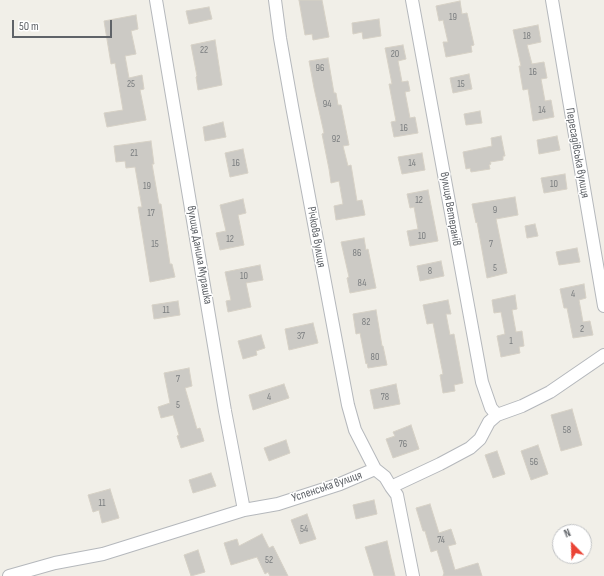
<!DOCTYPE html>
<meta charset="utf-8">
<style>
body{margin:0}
#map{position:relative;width:604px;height:576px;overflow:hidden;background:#f1efe8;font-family:"Sofia Sans Condensed",sans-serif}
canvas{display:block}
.north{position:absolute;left:552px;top:524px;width:40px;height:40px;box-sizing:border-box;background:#fff;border:1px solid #bfc1c3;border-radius:50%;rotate:337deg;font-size:11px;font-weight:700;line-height:16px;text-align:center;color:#5f6368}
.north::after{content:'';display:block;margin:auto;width:14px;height:18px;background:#ea4335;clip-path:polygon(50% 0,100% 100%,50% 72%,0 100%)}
.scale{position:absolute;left:12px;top:20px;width:100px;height:18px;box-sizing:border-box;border:2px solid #5f6368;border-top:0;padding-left:5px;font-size:12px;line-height:14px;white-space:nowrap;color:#5f6368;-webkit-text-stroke:3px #fff;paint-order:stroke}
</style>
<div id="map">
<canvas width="604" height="576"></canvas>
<div class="north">N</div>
<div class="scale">50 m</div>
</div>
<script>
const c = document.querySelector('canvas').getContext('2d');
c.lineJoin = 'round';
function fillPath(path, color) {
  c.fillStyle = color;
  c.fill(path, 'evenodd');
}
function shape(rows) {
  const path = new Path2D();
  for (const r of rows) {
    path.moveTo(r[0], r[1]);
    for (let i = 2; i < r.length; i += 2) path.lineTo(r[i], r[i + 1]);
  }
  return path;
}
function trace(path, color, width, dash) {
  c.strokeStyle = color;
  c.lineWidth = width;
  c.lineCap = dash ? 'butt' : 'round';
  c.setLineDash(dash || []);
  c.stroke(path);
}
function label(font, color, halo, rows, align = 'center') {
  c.font = font + ' "Sofia Sans Condensed",sans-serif';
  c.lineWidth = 3;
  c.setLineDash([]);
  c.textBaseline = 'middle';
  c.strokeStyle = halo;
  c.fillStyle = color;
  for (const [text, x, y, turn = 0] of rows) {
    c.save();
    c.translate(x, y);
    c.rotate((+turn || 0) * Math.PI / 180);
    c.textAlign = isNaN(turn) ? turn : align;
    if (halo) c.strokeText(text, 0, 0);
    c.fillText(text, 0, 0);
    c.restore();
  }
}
const building = shape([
 [299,0,322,0,329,37,313,40,312,34,305,35,299,0],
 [460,1,462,14,467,13,474,45,471,46,472,52,446,57,443,42,448,42,443,20,439,21,436,6,460,1],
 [209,7,212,19,189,24,186,11,209,7],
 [136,15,138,29,131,31,136,54,125,56,129,78,142,75,144,89,140,90,146,120,107,127,104,113,123,110,115,63,111,64,104,21,136,15],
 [379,19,381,36,363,39,362,32,353,34,352,23,379,19],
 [538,25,541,42,527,45,532,64,544,62,547,78,541,79,545,101,551,100,554,117,533,121,528,89,523,90,519,66,521,66,513,30,538,25],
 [215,40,222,85,198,90,196,77,197,76,191,45,215,40],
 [403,45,406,59,398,61,402,82,408,81,410,91,405,92,410,118,415,117,418,133,394,137,391,122,396,121,389,84,392,84,385,48,403,45],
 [328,58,334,93,336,93,338,105,341,105,349,145,343,146,348,166,351,165,357,201,362,200,365,215,336,220,334,206,343,204,339,181,331,183,329,169,322,134,324,133,314,88,309,61,328,58],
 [469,74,472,89,453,93,450,78,469,74],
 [480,111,482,123,466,125,464,114,480,111],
 [223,122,226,137,205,141,203,127,223,122],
 [501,136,505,156,503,156,503,160,490,162,491,164,489,165,490,169,471,172,470,168,466,169,463,152,492,146,491,138,501,136],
 [557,136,560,150,539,154,537,140,557,136],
 [151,141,154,164,152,164,159,204,161,204,170,264,172,264,175,277,150,282,138,207,142,207,135,167,126,168,125,161,116,162,114,146,151,141],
 [243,149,248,173,230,177,225,153,243,149],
 [422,153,425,170,402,174,398,157,422,153],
 [565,174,567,189,544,193,541,178,565,174],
 [428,190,438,241,410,246,407,231,418,229,414,207,410,208,407,194,428,190],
 [515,197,518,215,496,219,507,273,487,278,477,222,476,223,472,204,515,197],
 [243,199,246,213,238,215,244,245,220,250,216,233,226,231,220,205,243,199],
 [535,224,538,236,527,238,525,226,535,224],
 [364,238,366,250,368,249,376,288,350,293,347,278,349,277,341,242,364,238],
 [577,248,580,262,559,265,556,252,577,248],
 [441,261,444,276,420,281,417,266,441,261],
 [260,265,263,280,246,283,251,307,228,312,226,301,231,300,225,272,260,265],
 [584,284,586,298,579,300,583,322,590,321,593,335,573,338,567,308,564,308,560,289,584,284],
 [515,295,517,309,512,310,516,332,522,331,524,346,519,347,520,353,501,357,497,336,505,334,501,312,494,313,492,300,515,295],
 [448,300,451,314,446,314,450,335,454,334,463,383,454,385,455,391,443,393,440,375,443,374,433,323,427,324,423,305,448,300],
 [178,301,180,315,154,319,152,305,178,301],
 [376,310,382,346,383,346,387,365,368,368,367,363,366,364,360,333,356,334,353,314,376,310],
 [313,323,318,343,289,350,285,329,313,323],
 [261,335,265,348,256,351,257,355,243,359,238,341,261,335],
 [189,368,192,386,185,388,197,429,200,428,204,441,181,448,177,436,179,435,173,415,161,418,158,407,170,403,164,373,189,368],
 [284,384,289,398,253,410,249,395,284,384],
 [396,384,400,404,374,409,370,390,396,384],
 [572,409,582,445,561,451,551,415,572,409],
 [411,425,419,449,393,458,386,439,395,436,393,432,411,425],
 [286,440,290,453,269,461,264,448,286,440],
 [538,445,548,474,531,480,521,451,538,445],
 [497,451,505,474,493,478,485,455,497,451],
 [211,473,216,486,193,493,189,480,211,473],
 [110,489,119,518,102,523,99,510,93,512,88,495,110,489],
 [374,500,377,514,356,519,353,505,374,500],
 [430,504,439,533,451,529,456,544,448,546,455,570,478,563,482,576,443,576,444,573,437,550,431,552,425,531,423,531,416,508,430,504],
 [307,514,316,539,300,544,291,520,307,514],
 [262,534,269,548,273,546,288,576,270,576,268,572,265,574,257,557,231,565,224,543,237,539,239,546,262,534],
 [387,541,395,576,374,576,365,547,387,541],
 [198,550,205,572,191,576,184,555,198,550]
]);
fillPath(building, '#cccac5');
trace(building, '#d6d1c6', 1);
const minor = shape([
 [156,0,225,411,244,510],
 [275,0,280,38,292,106,348,405,355,430,375,469],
 [412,0,482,382,491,408,497,415],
 [552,0,604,306],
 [391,487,397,495,413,576],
 [9,576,55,563,103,554,244,510,278,504,340,484,375,469,385,477,391,487,440,464,470,448,480,439,489,422,497,415,522,406,550,392,604,355]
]);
trace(minor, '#b5b8bc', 14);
trace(minor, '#fff', 12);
label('10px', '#7a7d7f', null, [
 ["19",453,17],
 ["18",527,36],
 ["22",204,50],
 ["20",395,54],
 ["96",320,68],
 ["16",533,72],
 ["25",131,84],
 ["15",461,84],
 ["94",327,104],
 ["14",542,110],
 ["16",404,128],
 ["92",336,139],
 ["21",134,153],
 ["16",236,163],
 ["14",412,163],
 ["10",554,184],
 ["19",147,186],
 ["12",419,200],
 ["9",495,210],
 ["17",151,213],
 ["10",422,236],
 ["12",230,239],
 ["15",155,244],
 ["7",491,244],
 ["86",357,253],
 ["5",495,268],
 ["8",430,271],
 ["10",244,276],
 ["84",362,283],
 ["4",573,294],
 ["11",166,310],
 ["82",366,322],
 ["2",582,329],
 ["37",301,336],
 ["1",511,341],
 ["80",375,357],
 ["7",178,379],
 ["4",269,397],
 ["78",385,397],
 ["5",178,405],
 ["58",567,430],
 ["76",403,444],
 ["56",534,462],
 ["11",102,503],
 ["54",304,529],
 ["74",441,540],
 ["52",269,560]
]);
label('12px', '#5f6368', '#fff', [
 ["Пересадівська вулиця",577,153,80],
 ["вулиця Ветеранів",450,209,80],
 ["Річкова вулиця",316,237,80],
 ["вулиця Данила Мурашка",199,255,80],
 ["Успенська вулиця",327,487,-19]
]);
</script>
